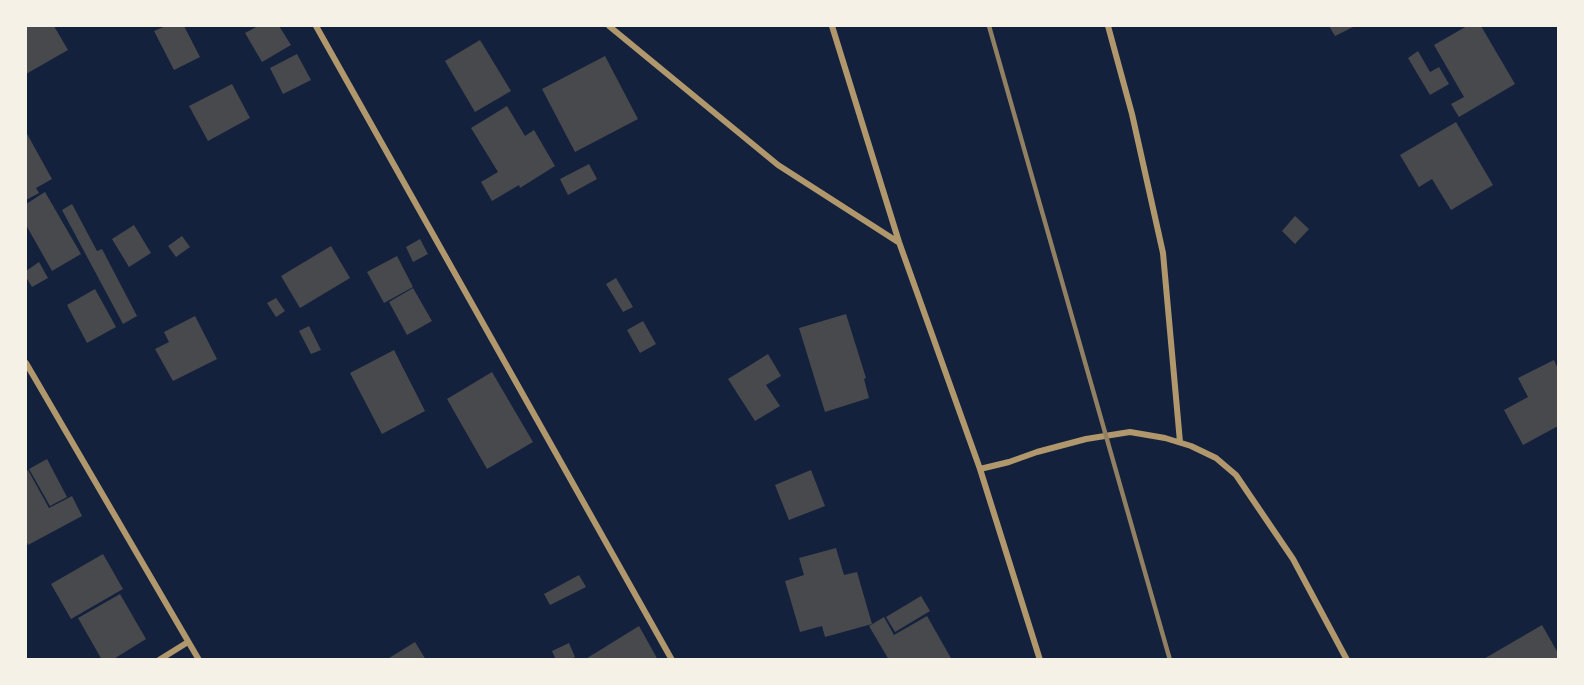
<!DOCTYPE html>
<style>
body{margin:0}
#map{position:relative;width:1584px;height:685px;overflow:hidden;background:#14213d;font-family:"Sofia Sans Condensed",sans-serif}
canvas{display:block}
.frame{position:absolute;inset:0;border:27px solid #f6f1e7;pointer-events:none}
</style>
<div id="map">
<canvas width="1584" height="685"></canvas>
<div class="frame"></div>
</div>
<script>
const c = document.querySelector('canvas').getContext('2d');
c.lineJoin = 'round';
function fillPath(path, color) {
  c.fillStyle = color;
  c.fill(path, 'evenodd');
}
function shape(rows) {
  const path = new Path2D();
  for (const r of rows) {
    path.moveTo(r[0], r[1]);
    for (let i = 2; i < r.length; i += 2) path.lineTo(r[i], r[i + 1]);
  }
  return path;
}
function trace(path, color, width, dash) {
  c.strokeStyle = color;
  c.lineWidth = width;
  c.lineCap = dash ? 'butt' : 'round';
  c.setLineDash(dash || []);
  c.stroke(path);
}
fillPath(shape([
 [26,26,54,26,68,50,26,74],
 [166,26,184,26,200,57,174,70,154,31],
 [258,26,279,26,291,45,262,62,245,33],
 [1329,26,1355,26,1335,36],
 [1467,26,1481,26,1515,84,1459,117,1451,104,1464,97,1434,45],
 [480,40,511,91,475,112,445,61],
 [1418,51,1430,72,1439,67,1449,84,1430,95,1408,58],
 [297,54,311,80,283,94,270,68],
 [605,56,638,119,575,152,542,89],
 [232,84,250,118,208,141,189,106],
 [507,106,525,136,534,130,555,166,520,188,519,185,492,201,481,182,498,172,471,128],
 [1456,122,1493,185,1451,210,1432,179,1419,187,1400,155],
 [26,132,52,179,36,188,39,193,26,200],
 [589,164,597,179,568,195,560,179],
 [45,192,81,254,52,271,26,225,26,204],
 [72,204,97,251,102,249,137,316,123,324,62,210],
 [1295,216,1309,229,1295,244,1282,231],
 [134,225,151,253,129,267,112,239],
 [182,236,190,247,176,257,168,246],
 [420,239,428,254,413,262,406,247],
 [331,246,350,278,300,308,281,276],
 [397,256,413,287,384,303,367,272],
 [39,262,48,278,32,287,26,277,26,271],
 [616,278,633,307,623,312,606,284],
 [413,288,432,321,407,335,389,302],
 [95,289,116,327,87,343,67,305],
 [276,298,285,311,276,317,267,303],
 [846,314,866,378,864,379,869,398,825,412,799,328],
 [195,316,217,359,173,381,155,349,169,342,164,332],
 [643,321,656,344,640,353,627,330],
 [309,326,321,350,311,354,299,331],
 [394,350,425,411,382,434,350,373],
 [768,354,781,376,766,385,780,406,755,421,728,379],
 [1554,360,1558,369,1558,426,1523,445,1504,410,1528,397,1518,378],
 [492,372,533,442,487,469,447,399],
 [47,459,67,497,50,506,29,469],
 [28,470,49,508,72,496,82,516,28,545,26,540,26,472],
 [811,470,825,506,789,520,775,485],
 [836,548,844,575,857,572,872,624,825,637,822,626,800,632,785,581,804,575,799,558],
 [103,554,123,589,71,619,51,584],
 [579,575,586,587,550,605,544,594],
 [120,594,146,639,112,660,102,660,78,618],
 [921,596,930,611,895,632,886,617],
 [927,616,952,660,889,660,869,626,884,617,894,635],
 [1542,625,1558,653,1558,660,1482,660],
 [639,626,658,660,584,660],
 [415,642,426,660,386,660],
 [569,643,575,657,570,660,556,660,552,651]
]), '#48494c');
trace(shape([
 [316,26,672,660],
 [609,26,778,165,898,242],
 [832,26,899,242,980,469,1040,660],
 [1108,26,1132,114,1163,253,1180,442],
 [26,363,199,660],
 [980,469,1009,462,1037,452,1086,439,1130,432,1165,438,1191,446,1216,458,1236,475,1293,559,1347,660],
 [159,660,188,642]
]), '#b1986c', 6);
trace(shape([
 [989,26,1170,660]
]), '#918062', 4.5);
</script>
